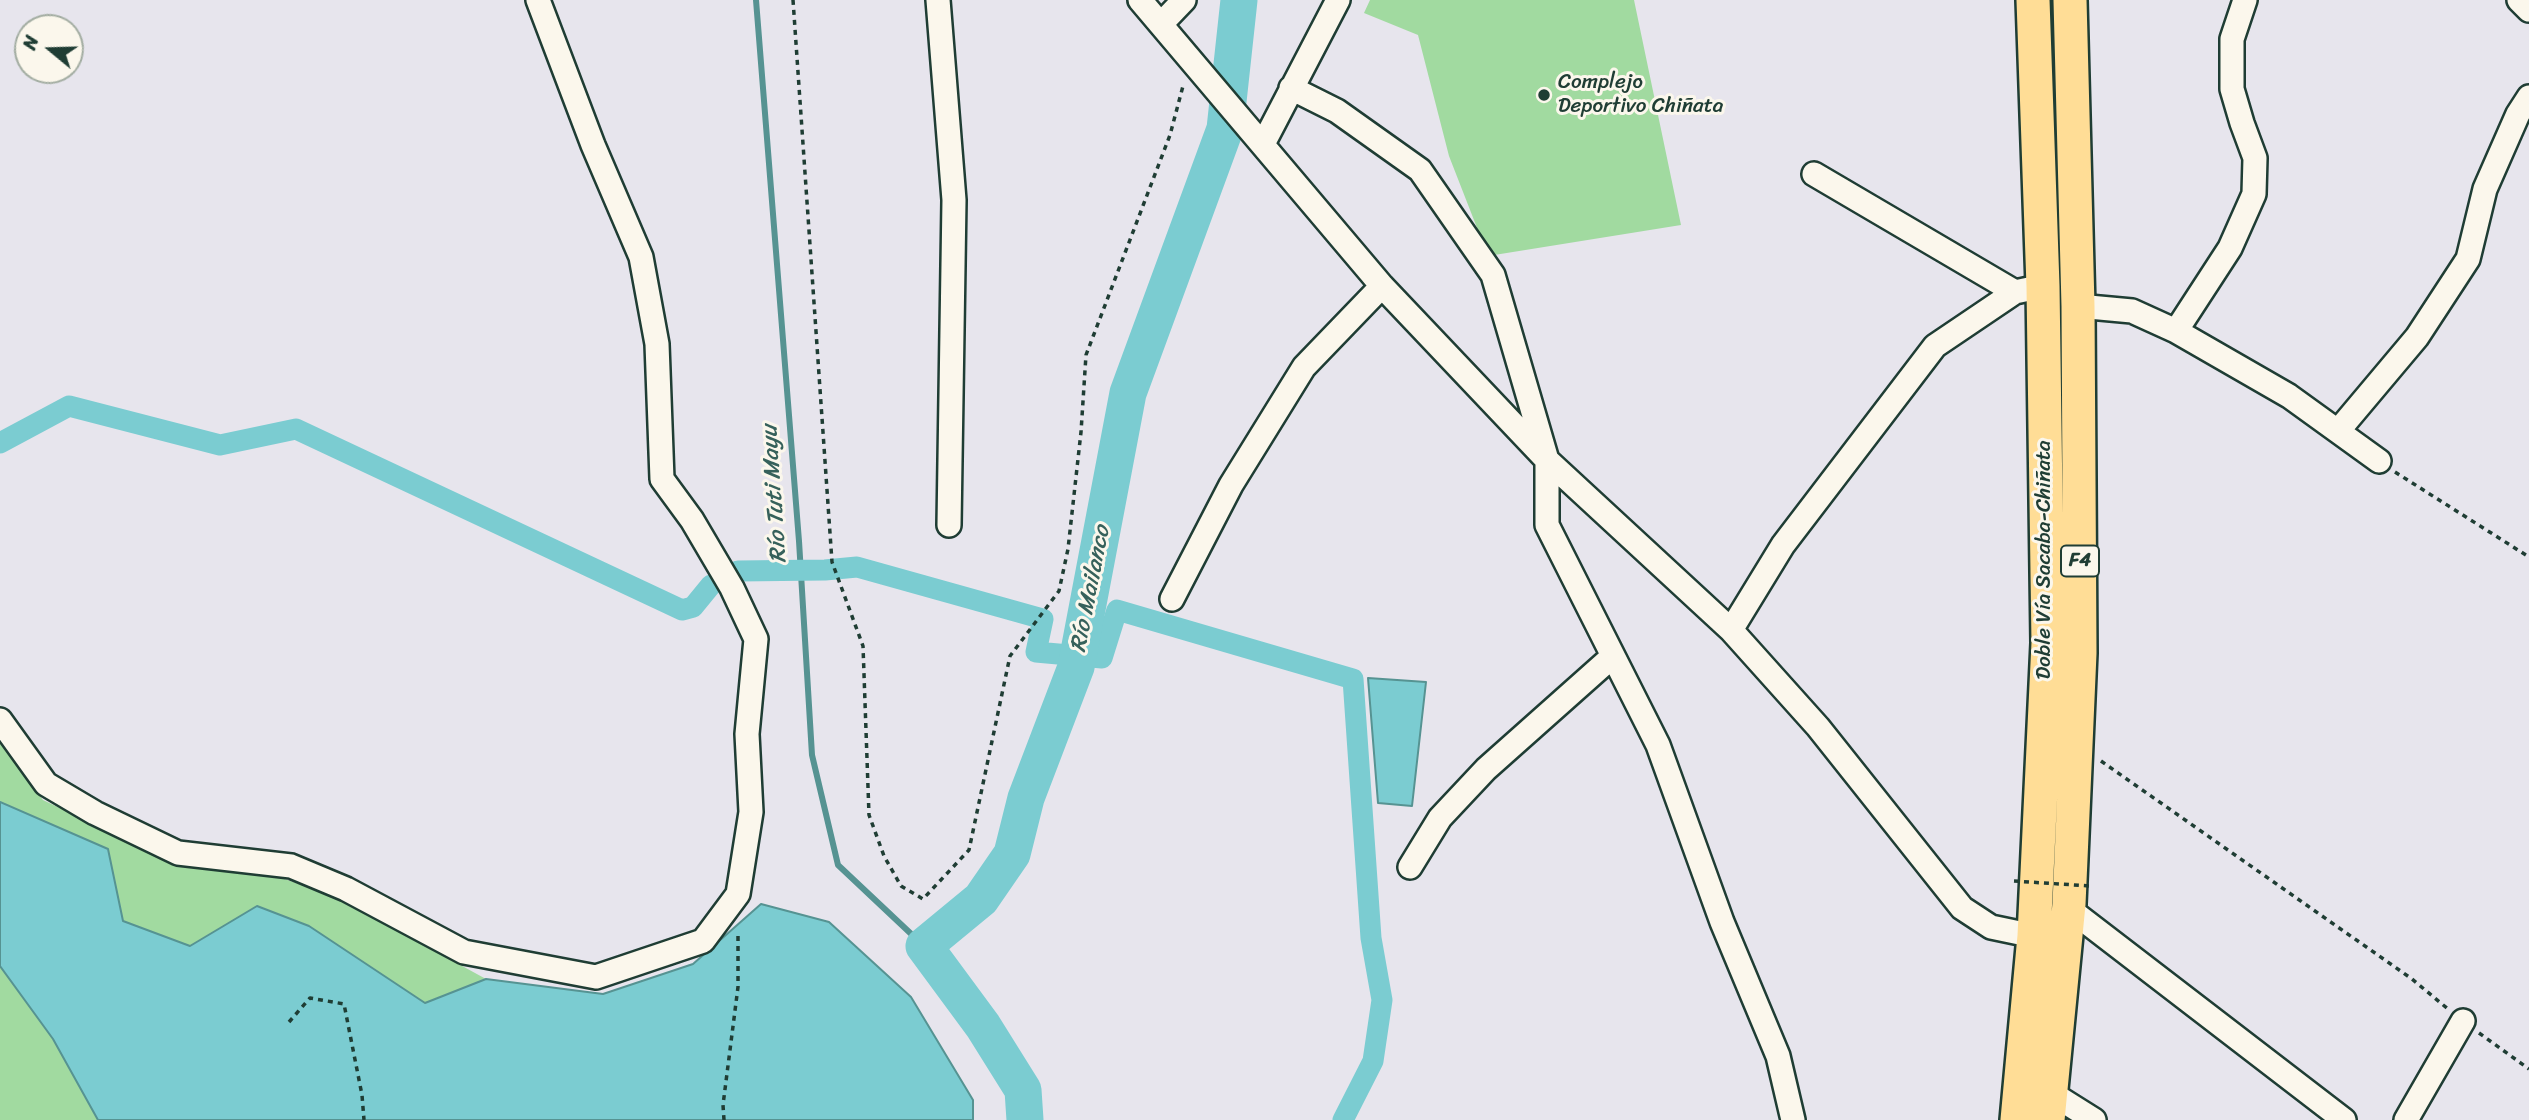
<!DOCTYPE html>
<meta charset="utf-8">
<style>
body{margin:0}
#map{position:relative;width:2529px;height:1120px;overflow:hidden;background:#e7e5ed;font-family:Sriracha,sans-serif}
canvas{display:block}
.north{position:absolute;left:14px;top:14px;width:70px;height:70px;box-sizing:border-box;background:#fbf7ec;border:2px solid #a3ada2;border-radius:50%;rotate:289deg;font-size:19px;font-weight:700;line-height:28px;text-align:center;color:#1f3d34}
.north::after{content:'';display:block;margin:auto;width:24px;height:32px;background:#1f3d34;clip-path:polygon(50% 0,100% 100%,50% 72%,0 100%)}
</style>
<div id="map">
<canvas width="2529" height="1120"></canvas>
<div class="north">N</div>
</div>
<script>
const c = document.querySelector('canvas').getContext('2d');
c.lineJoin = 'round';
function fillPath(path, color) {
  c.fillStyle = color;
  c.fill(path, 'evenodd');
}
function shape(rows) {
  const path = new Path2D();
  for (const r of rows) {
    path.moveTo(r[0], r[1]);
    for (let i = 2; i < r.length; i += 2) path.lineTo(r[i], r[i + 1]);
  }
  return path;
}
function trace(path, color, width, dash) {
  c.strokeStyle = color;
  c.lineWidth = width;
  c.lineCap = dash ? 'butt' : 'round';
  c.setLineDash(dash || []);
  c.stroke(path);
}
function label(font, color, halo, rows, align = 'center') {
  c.font = font + ' Sriracha,sans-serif';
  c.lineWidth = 6;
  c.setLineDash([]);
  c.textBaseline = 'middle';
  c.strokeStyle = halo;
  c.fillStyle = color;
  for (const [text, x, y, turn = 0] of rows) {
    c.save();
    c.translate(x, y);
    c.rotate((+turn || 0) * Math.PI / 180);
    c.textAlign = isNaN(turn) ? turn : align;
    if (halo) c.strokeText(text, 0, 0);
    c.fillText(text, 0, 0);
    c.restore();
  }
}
fillPath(shape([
 [1370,0,1634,0,1681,225,1488,256,1449,156,1418,35,1364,13],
 [0,743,43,800,183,867,273,875,334,896,486,979,425,1003,309,926,257,906,190,946,122,921,108,849,0,802],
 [0,966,53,1039,98,1120,0,1120]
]), '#a1daa0');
const water = shape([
 [1368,678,1426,682,1412,806,1378,803,1368,678],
 [0,802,108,849,123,921,190,946,257,906,309,926,425,1003,486,979,603,994,693,964,761,904,829,922,911,997,973,1100,973,1120,98,1120,53,1039,0,966,0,802]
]);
fillPath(water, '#7bccd1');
trace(water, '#569392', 2);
trace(shape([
 [756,0,799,541,812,755,838,865,924,946]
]), '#569392', 6);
trace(shape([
 [0,443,69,406,220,445,296,429,682,610,693,607,711,585],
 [738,571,825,570,857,567,1043,619,1036,652,1102,658,1117,610,1353,679,1371,938,1382,1000,1373,1061,1343,1120]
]), '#7bccd1', 21);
trace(shape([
 [1025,1120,1023,1090,983,1026,924,946,981,899,1012,854,1026,798,1076,667,1128,393,1225,129,1239,0]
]), '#7bccd1', 37);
const minor = shape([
 [938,0,954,200,949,525],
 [1140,0,1382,286,1547,460,1731,630,1818,727,1962,908,1991,927,2034,936],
 [2519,0,2529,10],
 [1161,24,1184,0],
 [1291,88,1337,111,1420,170,1493,275,1547,460,1547,525,1658,745,1722,922,1778,1056,1793,1120],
 [1263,144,1338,0],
 [1814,174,2015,292],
 [2078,306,2132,311,2176,331,2289,396,2379,461],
 [2176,331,2230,248,2254,194,2255,158,2242,123,2232,89,2232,39,2245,0],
 [2338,431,2417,337,2468,259,2485,189,2518,114,2529,97],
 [1172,599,1231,485,1304,367,1382,286],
 [1731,630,1783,545,1935,346,2015,292,2043,286],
 [0,720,46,784,95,813,178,853,291,866,346,889,464,952,596,977,703,941,738,894,751,812,747,734,756,639,732,588,692,520,662,479,657,344,641,257,593,145,538,0],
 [1410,867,1440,818,1486,769,1613,656],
 [2068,908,2344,1120],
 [2051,1093,2094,1120],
 [2406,1120,2463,1021]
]);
const highway = shape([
 [2017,1120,2034,936,2048,643,2043,286,2033,0],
 [2048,1120,2069,904,2080,653,2078,306,2070,0]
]);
trace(minor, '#1f3d34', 28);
trace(highway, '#1f3d34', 38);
trace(shape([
 [793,0,832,562,863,646,869,815,884,856,901,886,923,899,969,850,1010,656,1059,591,1068,549,1081,432,1086,355,1170,135,1183,86],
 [2395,472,2529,557],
 [2101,761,2412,979,2448,1009],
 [289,1022,310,998,344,1004,362,1095,364,1120],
 [2479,1033,2529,1069],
 [724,1120,723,1105,738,987,738,931]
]), '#1f3d34', 3.5, [5, 5]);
trace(minor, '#fbf7ec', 23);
trace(highway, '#ffdd96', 33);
trace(shape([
 [2014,881,2090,886]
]), '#1f3d34', 3.5, [5, 5]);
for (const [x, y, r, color] of [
 [1544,95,7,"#1f3d34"]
]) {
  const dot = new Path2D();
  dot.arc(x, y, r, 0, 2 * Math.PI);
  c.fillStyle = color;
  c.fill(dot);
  trace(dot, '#fbf7ec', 2.5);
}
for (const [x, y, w] of [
 [2080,561,38]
]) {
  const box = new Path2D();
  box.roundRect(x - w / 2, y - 15.5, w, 31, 5);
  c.fillStyle = '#fbf7ec';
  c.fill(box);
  trace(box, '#1f3d34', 2);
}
label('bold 19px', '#1f3d34', null, [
 ["F4",2080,561]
]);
label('21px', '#1f3d34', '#fbf7ec', [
 ["Complejo",1558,83],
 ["Deportivo Chiñata",1558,107]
], 'left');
label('21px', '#1f3d34', '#fbf7ec', [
 ["Doble Vía Sacaba-Chiñata",2045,560,-90]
]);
label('italic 23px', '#36615b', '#fbf7ec', [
 ["Río Tuti Mayu",775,494,-94],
 ["Río Mailanco",1091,589,-79]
]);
</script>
